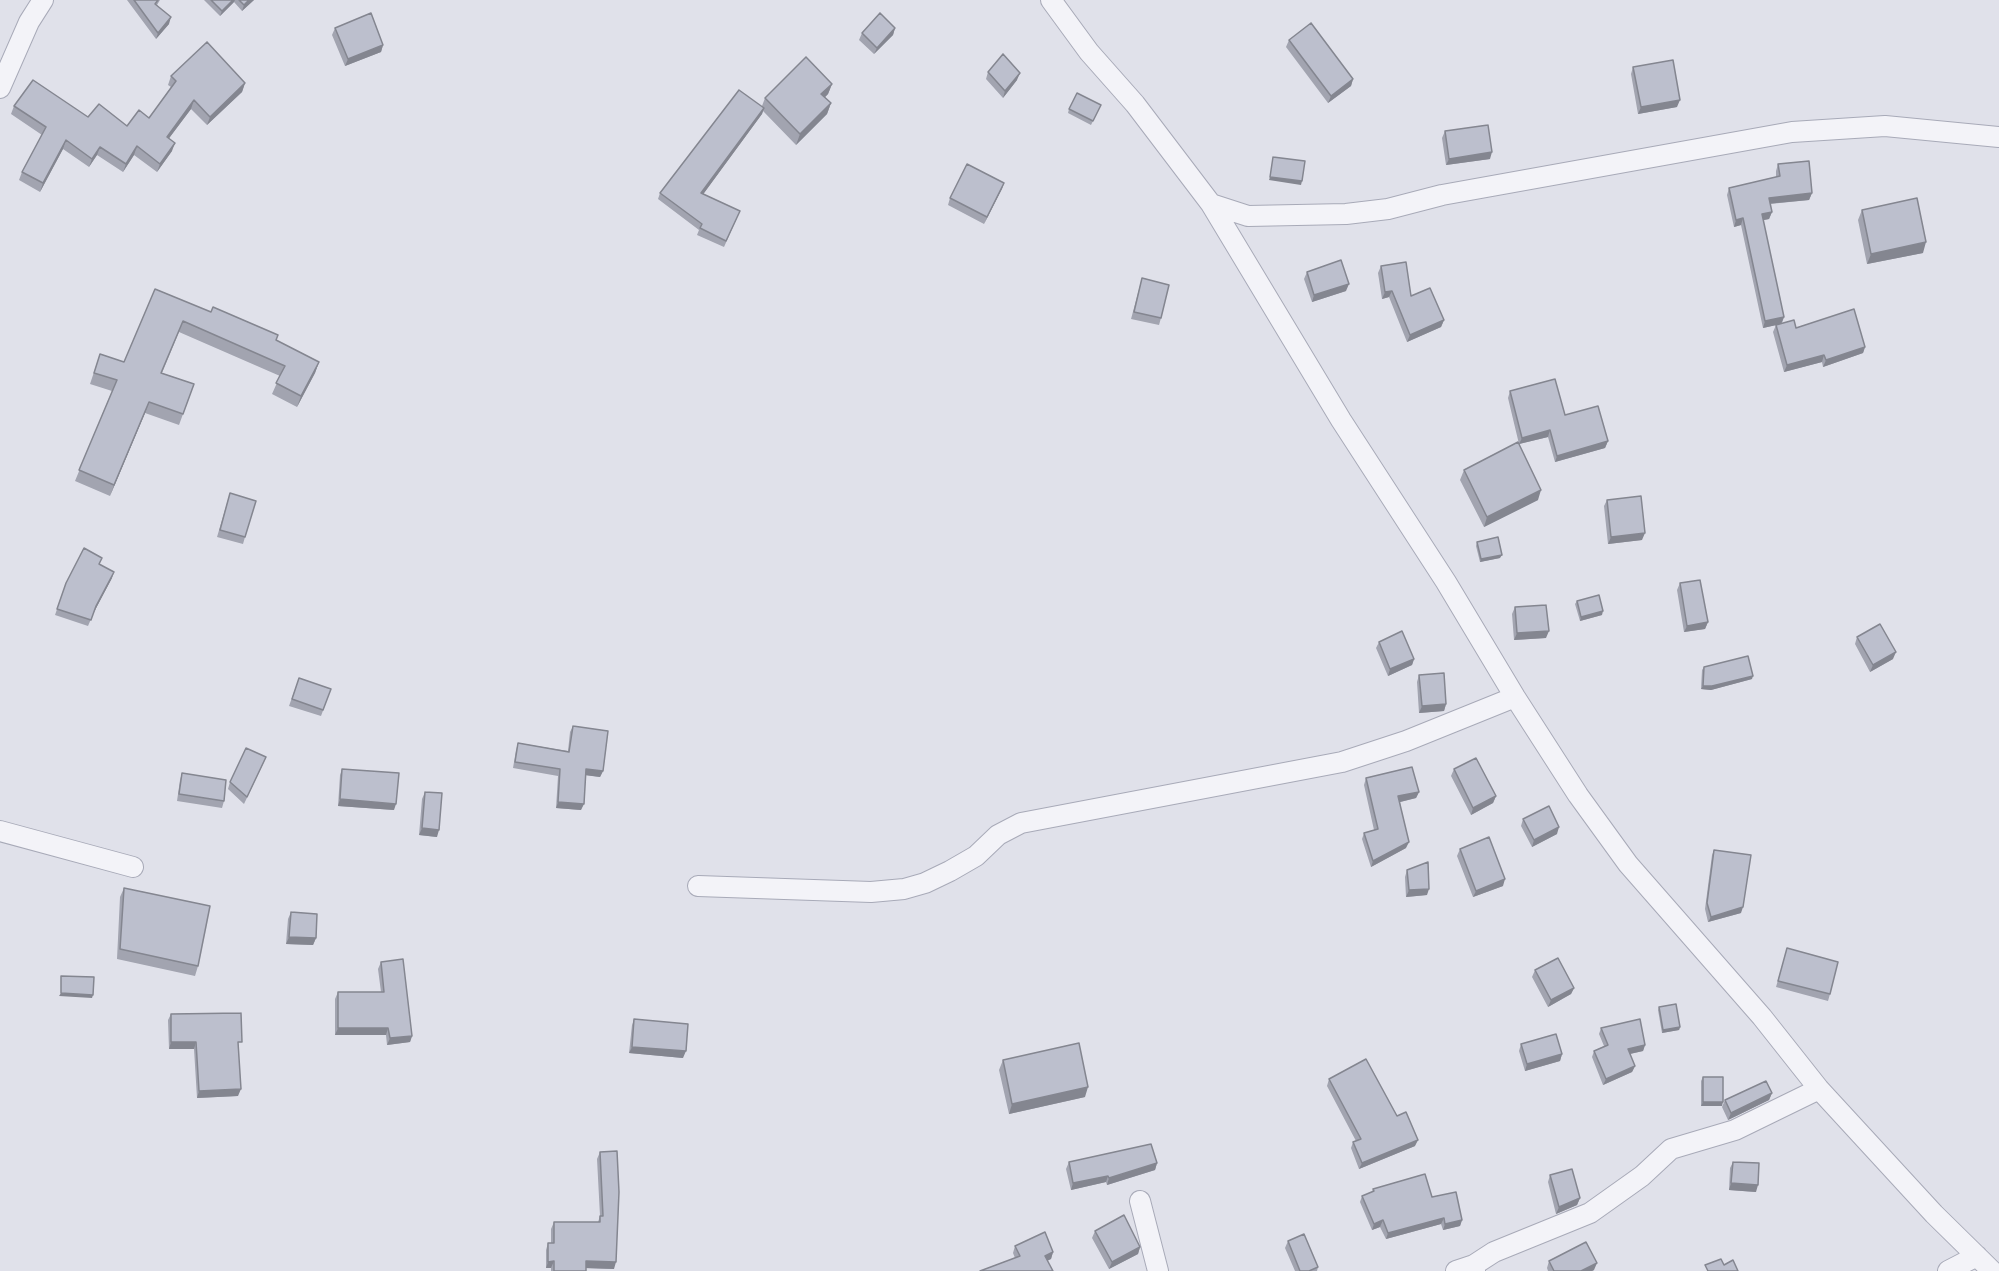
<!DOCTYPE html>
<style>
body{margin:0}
canvas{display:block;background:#e0e1ea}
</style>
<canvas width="1999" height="1271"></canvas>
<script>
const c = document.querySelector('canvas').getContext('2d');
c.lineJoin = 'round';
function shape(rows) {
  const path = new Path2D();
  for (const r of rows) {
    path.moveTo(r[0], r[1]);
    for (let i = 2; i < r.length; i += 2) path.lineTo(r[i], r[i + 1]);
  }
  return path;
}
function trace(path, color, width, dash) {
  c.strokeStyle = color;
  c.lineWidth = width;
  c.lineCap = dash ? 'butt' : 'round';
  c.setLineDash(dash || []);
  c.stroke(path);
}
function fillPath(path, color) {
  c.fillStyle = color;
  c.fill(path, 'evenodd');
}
const minor = shape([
 [1051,0,1089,52,1135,104,1211,204,1341,420,1446,582,1515,697,1578,795,1628,864,1762,1017,1819,1089,1934,1214,1992,1271],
 [0,88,29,22,43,0],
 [1211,204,1248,216,1346,214,1388,209,1442,195,1792,132,1885,126,1999,137],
 [0,831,133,867],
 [698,886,871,892,904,889,925,883,950,871,976,856,998,835,1021,823,1342,762,1406,741,1515,697],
 [1140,1201,1158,1271],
 [1456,1271,1474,1265],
 [1475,1271,1474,1265,1494,1252,1590,1213,1642,1176,1671,1149,1735,1130,1819,1089],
 [1948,1271,1977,1256]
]);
trace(minor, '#a8aab8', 22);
trace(minor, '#f3f3f8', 20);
fillPath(shape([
 [127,0,160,0,157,5,169,24,156,39],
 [204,0,254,0,242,11,234,2,220,16],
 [335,28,383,45,381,52,345,66,332,35],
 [895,28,893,35,874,54,859,40,862,33],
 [1289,40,1353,79,1351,86,1328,103,1286,47],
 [1633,67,1677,107,1638,114,1631,74],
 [988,72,1017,80,1003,98,986,79],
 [171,76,245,83,242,92,207,125,191,109,169,138,172,151,157,172,134,155,123,172,97,155,89,167,63,149,40,192,19,180,22,172,42,135,11,114,14,106,88,117,127,126,149,118,171,87,168,85],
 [832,84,828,94,825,97,831,103,827,114,796,145,763,111,762,114,703,194,737,218,724,247,697,235,699,230,658,199,660,193,762,106,765,98],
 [1069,109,1099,109,1091,125,1068,113],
 [1445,131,1490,159,1446,165,1442,138],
 [1778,164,1812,193,1809,200,1770,204,1772,212,1769,219,1763,220,1784,317,1782,323,1865,347,1863,353,1823,367,1822,362,1784,372,1773,332,1776,325,1763,328,1741,225,1734,227,1727,195,1729,188,1776,177,1776,171],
 [1004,183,984,224,948,205,950,198],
 [1862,210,1923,253,1867,264,1858,220],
 [1381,266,1411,296,1444,320,1441,327,1407,342,1389,297,1382,299,1378,273],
 [1307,272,1346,291,1312,302,1304,279],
 [1142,278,1161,318,1159,325,1131,319],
 [155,289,276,340,319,362,315,373,297,407,272,394,280,376,179,332,162,373,194,384,179,425,145,413,110,496,75,481,112,391,90,384,100,354,124,362],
 [1510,391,1565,415,1608,441,1605,448,1555,462,1548,437,1519,444,1508,398],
 [1464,470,1538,500,1484,527,1460,480],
 [230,493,245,537,243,544,217,537],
 [1607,500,1642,540,1608,544,1604,506],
 [1477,542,1500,558,1480,562,1476,546],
 [100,565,112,578,94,612,88,626,55,615,66,583],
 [1680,583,1708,622,1705,629,1684,632,1677,590],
 [1577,601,1602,615,1580,621,1575,604],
 [1515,607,1546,638,1514,640,1512,614],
 [1857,637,1893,659,1870,672,1855,644],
 [1379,642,1414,659,1412,665,1388,676,1376,648],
 [1704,667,1752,679,1711,690,1701,689,1702,670],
 [1419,675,1446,704,1444,711,1419,713,1417,682],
 [299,678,331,689,321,716,289,706],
 [573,726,603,771,600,777,586,775,581,810,556,808,558,776,513,768,516,750,518,743,568,751,570,732],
 [266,757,263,764,244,804,228,789,230,782],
 [342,769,394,810,338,806,340,775],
 [1454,769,1496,796,1493,803,1471,815,1451,776],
 [182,773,224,801,222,808,177,801,180,780],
 [1366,778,1419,792,1416,798,1400,802,1406,848,1371,867,1362,839,1364,833,1374,830,1364,785],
 [425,792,437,837,419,835,422,799],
 [1523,819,1557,834,1532,847,1521,826],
 [1460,849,1503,886,1473,897,1457,856],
 [1714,850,1741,913,1708,922,1705,909,1712,855],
 [1407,870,1427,895,1406,897,1405,877],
 [124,888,198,966,195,976,117,959,120,897],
 [291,912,316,938,313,945,286,944,288,919],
 [1787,948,1830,994,1828,1001,1776,987],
 [381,962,412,1036,410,1042,387,1045,386,1035,335,1035,335,999,338,992,381,992,378,969],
 [1535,970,1574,988,1571,994,1548,1007,1532,977],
 [1659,1007,1680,1027,1679,1030,1662,1033,1658,1010],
 [171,1014,239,1048,238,1096,197,1098,194,1049,169,1049,168,1020],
 [634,1019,683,1058,629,1053,632,1025],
 [1601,1028,1645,1045,1643,1051,1630,1054,1635,1066,1632,1072,1603,1085,1592,1057,1594,1051,1604,1046,1599,1034],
 [1521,1044,1562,1054,1560,1061,1525,1071,1519,1051],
 [1003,1060,1085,1097,1009,1114,999,1070],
 [1703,1077,1722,1106,1701,1106,1701,1081],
 [1329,1079,1397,1116,1415,1146,1359,1169,1351,1148,1353,1142,1356,1141,1327,1086],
 [1772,1093,1769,1100,1728,1120,1722,1107,1725,1100],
 [600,1152,614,1269,586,1268,586,1271,551,1271,551,1268,546,1268,546,1250,548,1243,551,1243,551,1229,554,1222,598,1222,600,1216,597,1159],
 [1069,1162,1157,1163,1155,1170,1107,1185,1106,1182,1071,1190,1066,1169],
 [1733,1162,1756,1192,1729,1190,1730,1168],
 [1550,1175,1580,1198,1577,1205,1556,1214,1548,1182],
 [1373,1189,1432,1197,1462,1220,1460,1226,1443,1230,1441,1224,1386,1239,1380,1227,1372,1230,1360,1202,1362,1196,1372,1192],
 [1095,1231,1140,1247,1138,1254,1109,1269,1092,1238],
 [1288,1241,1318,1267,1317,1271,1295,1271,1285,1248],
 [1015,1246,1053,1252,1051,1259,1048,1260,1015,1258,1013,1253],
 [1549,1261,1594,1270,1592,1271,1548,1271,1547,1268]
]), '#a2a4b0');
fillPath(shape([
 [233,0,235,0,234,2,220,16,222,11],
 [249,0,254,0,242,11,244,5],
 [171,17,169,24,156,39,158,33],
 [895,28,893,35,874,54,877,48],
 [383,45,381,52,345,66,348,59],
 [1020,73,1017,80,1003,98,1005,91],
 [1353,79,1351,86,1328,103,1331,96],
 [245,83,242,92,207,125,210,117],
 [832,84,828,94,818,104,821,94],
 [194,100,191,109,164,145,167,137],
 [1680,100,1677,107,1638,114,1641,107],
 [831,103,827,114,796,145,800,134],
 [764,108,762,114,699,200,701,193],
 [66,140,63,149,40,192,43,183],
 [175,143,172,151,157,172,160,164],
 [137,146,134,155,123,172,126,164],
 [100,147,97,155,89,167,92,159],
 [1492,152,1490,159,1446,165,1449,159],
 [1270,177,1302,181,1301,185,1269,180],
 [1004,183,1002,189,984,224,987,217],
 [1812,193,1809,200,1766,204,1769,198],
 [1772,212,1769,219,1759,221,1762,214],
 [1743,218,1741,225,1734,227,1736,220],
 [1926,242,1923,253,1867,264,1871,254],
 [1349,284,1346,291,1312,302,1314,295],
 [1392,291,1389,297,1382,299,1385,292],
 [1784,317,1781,324,1763,328,1765,321],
 [1444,320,1441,327,1407,342,1410,335],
 [1865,347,1863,353,1823,367,1826,360],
 [1824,355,1822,362,1784,372,1787,365],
 [319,362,315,373,297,407,301,396],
 [149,402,145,413,110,496,114,485],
 [1550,430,1548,437,1519,444,1522,438],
 [1608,441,1605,448,1555,462,1557,456],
 [1541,490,1538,500,1484,527,1487,517],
 [1645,533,1642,540,1608,544,1611,537],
 [1502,555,1500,558,1480,562,1481,559],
 [114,572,112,578,94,612,96,606],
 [1603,611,1602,615,1580,621,1581,617],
 [1708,622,1705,629,1684,632,1687,626],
 [1549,631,1546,638,1514,640,1517,633],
 [1896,652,1893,659,1870,672,1873,665],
 [1414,659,1412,665,1388,676,1390,669],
 [1753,676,1752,679,1711,690,1701,689,1703,686],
 [1446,704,1444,711,1419,713,1422,706],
 [586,769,603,771,600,777,584,775],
 [1419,792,1416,798,1396,803,1398,796],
 [1496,796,1493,803,1471,815,1473,808],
 [340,799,396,804,394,810,338,806],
 [558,802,584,804,581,810,556,808],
 [1559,827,1557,834,1532,847,1534,840],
 [422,828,439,830,437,837,419,835],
 [1409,842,1406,848,1371,867,1373,861],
 [1505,879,1503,886,1473,897,1476,891],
 [1429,889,1427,895,1406,897,1409,890],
 [1743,907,1741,913,1708,922,1711,917],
 [289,937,316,938,313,945,286,944],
 [1574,988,1571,994,1548,1007,1551,1000],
 [61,993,93,995,92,998,59,996],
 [1680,1027,1679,1030,1662,1033,1663,1030],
 [338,1028,388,1028,386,1035,335,1035],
 [412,1036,410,1042,387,1045,390,1038],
 [171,1042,196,1042,194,1049,169,1049],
 [1645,1045,1643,1051,1625,1055,1628,1049],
 [632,1047,686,1051,683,1058,629,1053],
 [1562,1054,1560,1061,1525,1071,1527,1064],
 [1635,1066,1632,1072,1603,1085,1606,1079],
 [1088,1087,1085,1097,1009,1114,1012,1104],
 [241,1089,238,1096,197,1098,199,1091],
 [1772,1093,1769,1100,1728,1120,1731,1113],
 [1703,1102,1723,1102,1722,1106,1701,1106],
 [1418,1140,1415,1146,1359,1169,1362,1163],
 [1157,1163,1155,1170,1107,1185,1109,1178],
 [1108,1176,1106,1182,1071,1190,1073,1183],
 [1731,1183,1758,1185,1756,1192,1729,1190],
 [1580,1198,1577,1205,1556,1214,1559,1207],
 [1444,1218,1441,1224,1386,1239,1388,1233],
 [1383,1220,1380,1227,1372,1230,1374,1224],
 [1462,1220,1460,1226,1443,1230,1445,1224],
 [1140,1247,1138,1254,1109,1269,1112,1262],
 [1053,1252,1051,1259,1043,1263,1045,1256],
 [554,1261,551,1268,546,1268,548,1262],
 [586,1261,616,1262,614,1269,584,1268],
 [1597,1263,1594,1270,1592,1271,1581,1271]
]), '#848690');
const building = shape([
 [134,0,158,0,155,4,171,17,158,33,134,0],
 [211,0,233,0,222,11,211,0],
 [239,0,249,0,244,5,239,0],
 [371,13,383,45,348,59,335,28,371,13],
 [880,13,895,28,877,48,862,33,880,13],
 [1311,23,1353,79,1331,96,1289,40,1311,23],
 [207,42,245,83,210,117,194,100,167,137,175,143,160,164,137,146,126,164,100,147,92,159,66,140,43,183,22,172,46,127,14,106,33,80,88,117,99,104,127,126,139,110,149,118,176,81,171,76,207,42],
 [1003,54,1020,73,1005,91,988,72,1003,54],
 [806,57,832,84,821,94,831,103,800,134,765,98,806,57],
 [1673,60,1680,100,1641,107,1633,67,1673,60],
 [739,90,764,108,701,193,740,211,726,241,700,228,702,224,660,193,739,90],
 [1077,93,1101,105,1093,121,1069,109,1077,93],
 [1488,125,1492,152,1449,159,1445,131,1488,125],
 [1273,157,1305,161,1302,181,1270,177,1273,157],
 [1809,161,1812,193,1769,198,1772,212,1762,214,1784,317,1765,321,1743,218,1736,220,1729,188,1780,176,1778,164,1809,161],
 [967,164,1004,183,987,217,950,198,967,164],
 [1917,198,1926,242,1871,254,1862,210,1917,198],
 [1341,260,1349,284,1314,295,1307,272,1341,260],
 [1406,262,1411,296,1430,288,1444,320,1410,335,1392,291,1385,292,1381,266,1406,262],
 [1142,278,1169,285,1161,318,1134,312,1142,278],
 [155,289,211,312,213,307,278,335,276,340,319,362,301,396,276,383,285,366,183,321,161,373,194,384,183,414,149,402,114,485,79,470,117,380,94,373,100,354,124,362,155,289],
 [1854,309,1865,347,1826,360,1824,355,1787,365,1776,325,1794,320,1796,328,1854,309],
 [1555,379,1565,415,1598,406,1608,441,1557,456,1550,430,1522,438,1510,391,1555,379],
 [1518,442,1541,490,1487,517,1464,470,1518,442],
 [230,493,256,501,245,537,220,530,230,493],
 [1641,496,1645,533,1611,537,1607,500,1641,496],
 [1498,537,1502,555,1481,559,1477,542,1498,537],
 [84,548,102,558,99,564,114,572,96,606,91,620,57,609,66,583,84,548],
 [1700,580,1708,622,1687,626,1680,583,1700,580],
 [1599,595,1603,611,1581,617,1577,601,1599,595],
 [1546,605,1549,631,1517,633,1515,607,1546,605],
 [1880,624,1896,652,1873,665,1857,637,1880,624],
 [1402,631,1414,659,1390,669,1379,642,1402,631],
 [1748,656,1753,676,1712,686,1703,686,1704,667,1748,656],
 [1444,673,1446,704,1422,706,1419,675,1444,673],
 [299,678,331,689,323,710,292,699,299,678],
 [573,726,608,731,603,771,586,769,584,804,558,802,560,769,515,762,518,743,569,752,573,726],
 [246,748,266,757,247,797,230,782,246,748],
 [1476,758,1496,796,1473,808,1454,769,1476,758],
 [1412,767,1419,792,1398,796,1409,842,1373,861,1364,833,1378,829,1366,778,1412,767],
 [342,769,399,773,396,804,340,799,342,769],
 [182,773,226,780,224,801,179,794,182,773],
 [425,792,442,793,439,830,422,828,425,792],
 [1549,806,1559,827,1534,840,1523,819,1549,806],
 [1489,837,1505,879,1476,891,1460,849,1489,837],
 [1714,850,1751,855,1743,907,1711,917,1707,903,1714,850],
 [1428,862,1429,889,1409,890,1407,870,1428,862],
 [124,888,210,906,198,966,120,949,124,888],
 [291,912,317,914,316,938,289,937,291,912],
 [1787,948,1838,962,1830,994,1778,981,1787,948],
 [1558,958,1574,988,1551,1000,1535,970,1558,958],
 [403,959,412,1036,390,1038,388,1028,338,1028,338,992,384,992,381,962,403,959],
 [61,976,94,977,93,995,61,993,61,976],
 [1676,1004,1680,1027,1663,1030,1659,1007,1676,1004],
 [241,1013,242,1042,238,1042,241,1089,199,1091,196,1042,171,1042,171,1014,241,1013],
 [634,1019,688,1024,686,1051,632,1047,634,1019],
 [1640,1019,1645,1045,1628,1049,1635,1066,1606,1079,1594,1051,1608,1045,1601,1028,1640,1019],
 [1556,1034,1562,1054,1527,1064,1521,1044,1556,1034],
 [1079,1043,1088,1087,1012,1104,1003,1060,1079,1043],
 [1366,1059,1397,1116,1406,1112,1418,1140,1362,1163,1353,1142,1361,1139,1329,1079,1366,1059],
 [1703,1077,1723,1077,1723,1102,1703,1102,1703,1077],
 [1766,1081,1772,1093,1731,1113,1725,1100,1766,1081],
 [1151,1144,1157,1163,1109,1178,1108,1176,1073,1183,1069,1162,1151,1144],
 [617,1151,619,1192,616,1262,586,1261,586,1271,554,1271,554,1261,548,1262,548,1243,554,1243,554,1222,600,1222,600,1216,603,1216,600,1152,617,1151],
 [1733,1162,1759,1163,1758,1185,1731,1183,1733,1162],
 [1572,1169,1580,1198,1559,1207,1550,1175,1572,1169],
 [1425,1174,1432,1197,1456,1192,1462,1220,1445,1224,1444,1218,1388,1233,1383,1220,1374,1224,1362,1196,1374,1191,1373,1189,1425,1174],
 [1124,1215,1140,1247,1112,1262,1095,1231,1124,1215],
 [1045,1232,1053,1252,1045,1256,1053,1271,980,1271,1020,1256,1015,1246,1045,1232],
 [1304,1234,1318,1267,1309,1271,1300,1271,1288,1241,1304,1234],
 [1586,1242,1597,1263,1581,1271,1554,1271,1549,1261,1586,1242],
 [1721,1259,1724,1265,1733,1260,1738,1271,1708,1271,1705,1265,1721,1259]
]);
fillPath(building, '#bcbfcd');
trace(building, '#848690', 1.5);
</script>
